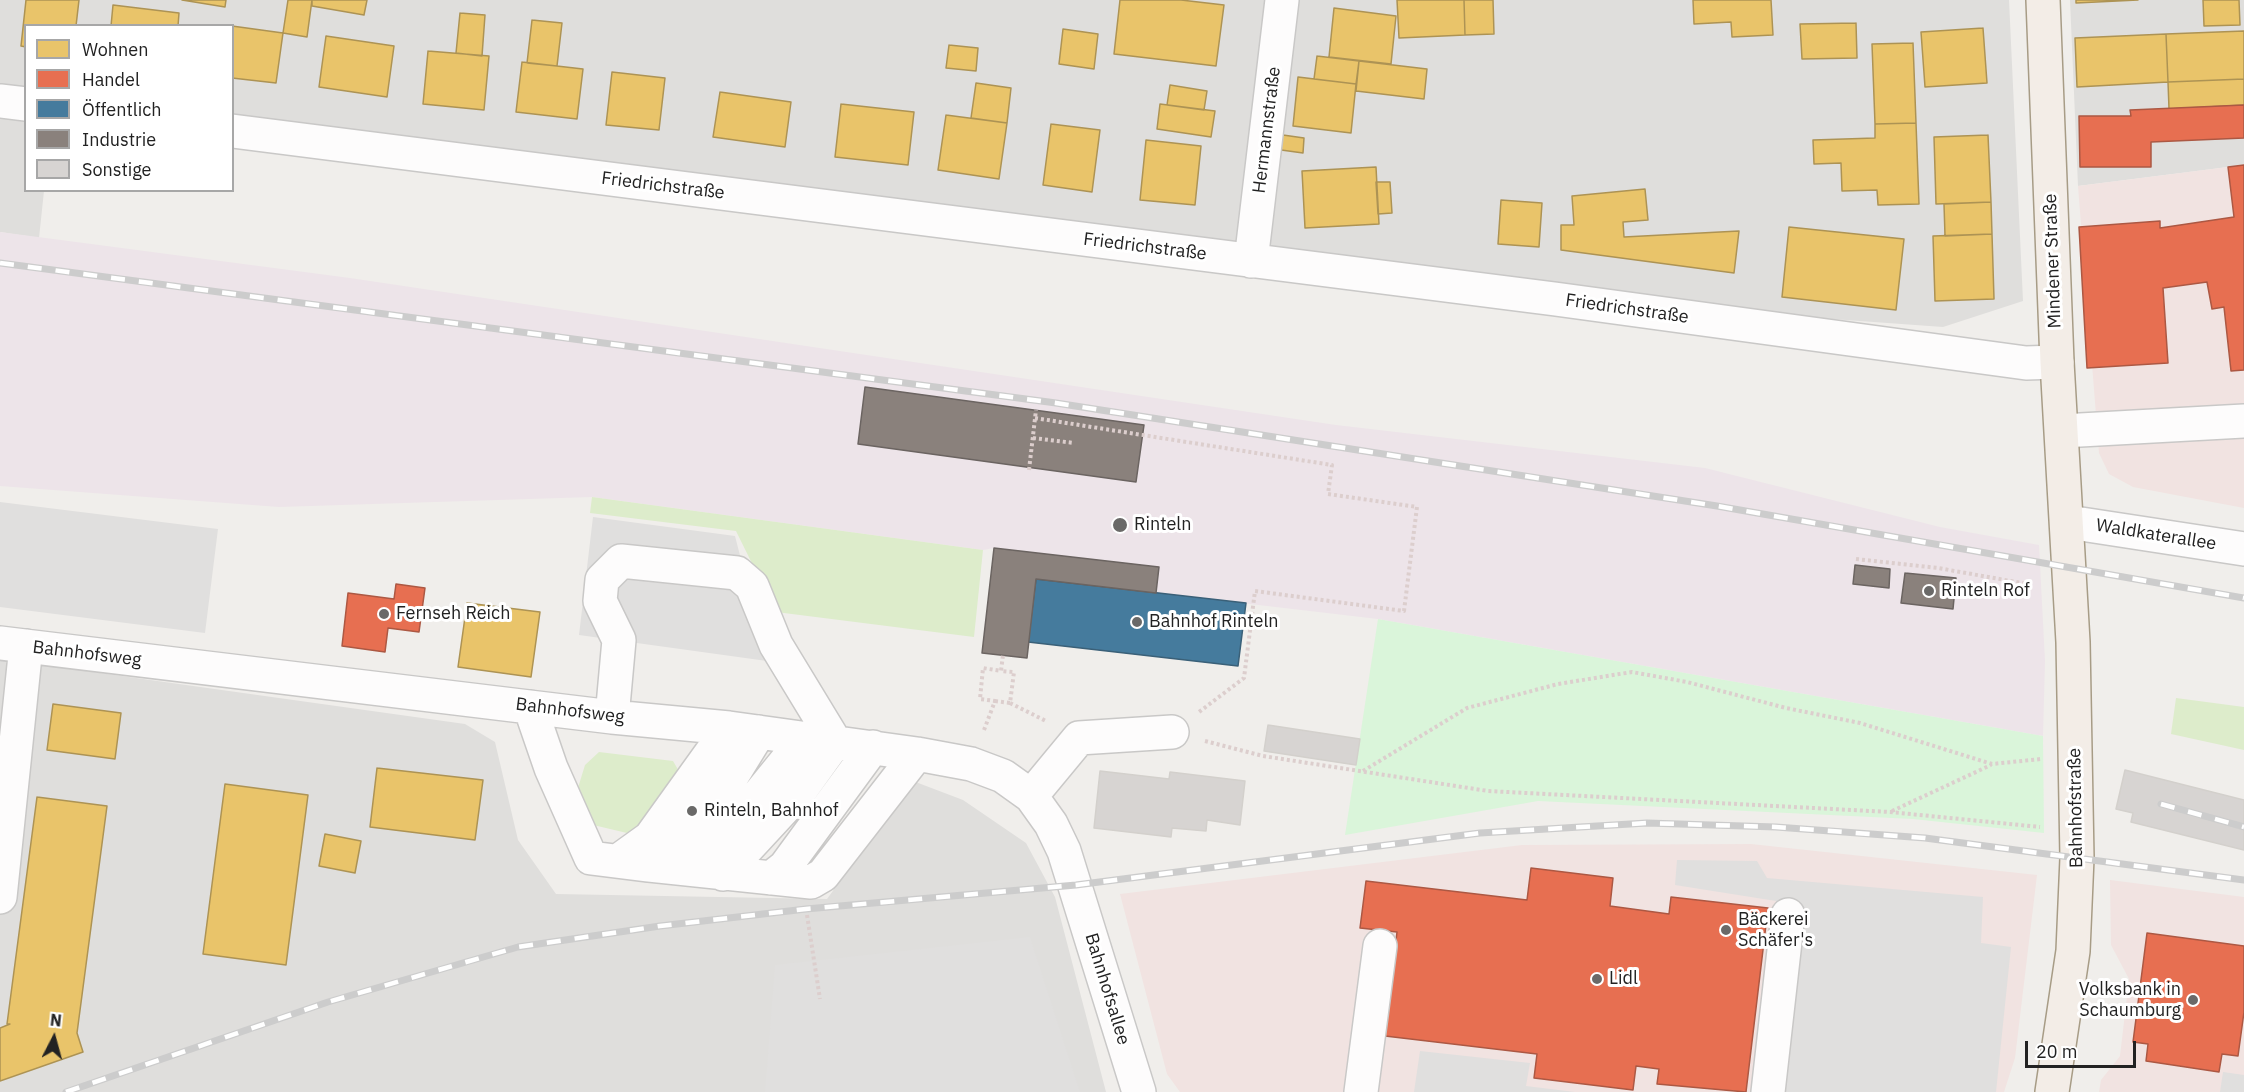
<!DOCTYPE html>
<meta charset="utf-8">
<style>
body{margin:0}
#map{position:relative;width:2244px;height:1092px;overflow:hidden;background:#f0eeeb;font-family:"IBM Plex Sans",sans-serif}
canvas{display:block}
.legend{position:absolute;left:24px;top:24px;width:210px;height:168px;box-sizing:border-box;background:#fff;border:2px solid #a7a7a7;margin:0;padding:8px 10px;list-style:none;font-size:18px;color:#222}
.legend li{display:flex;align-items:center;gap:12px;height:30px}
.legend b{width:30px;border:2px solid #a7a7a7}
.north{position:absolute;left:24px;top:1008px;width:60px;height:60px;-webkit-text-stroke:4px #fff;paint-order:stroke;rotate:6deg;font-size:16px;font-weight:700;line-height:24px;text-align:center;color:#222}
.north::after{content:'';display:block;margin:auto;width:21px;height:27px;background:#222;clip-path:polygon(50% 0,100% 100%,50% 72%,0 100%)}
.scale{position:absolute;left:2025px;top:1041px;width:111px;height:27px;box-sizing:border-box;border:3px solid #222;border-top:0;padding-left:8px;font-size:18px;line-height:21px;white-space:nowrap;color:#222;-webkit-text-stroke:4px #fff;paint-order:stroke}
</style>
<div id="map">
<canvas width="2244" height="1092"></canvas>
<ul class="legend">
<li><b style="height:16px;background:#e9c46a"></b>Wohnen</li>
<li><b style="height:16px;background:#e76f51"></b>Handel</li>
<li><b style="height:16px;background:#457b9d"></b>Öffentlich</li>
<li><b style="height:16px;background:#8a817c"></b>Industrie</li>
<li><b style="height:16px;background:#d7d4d2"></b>Sonstige</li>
</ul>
<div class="north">N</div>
<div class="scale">20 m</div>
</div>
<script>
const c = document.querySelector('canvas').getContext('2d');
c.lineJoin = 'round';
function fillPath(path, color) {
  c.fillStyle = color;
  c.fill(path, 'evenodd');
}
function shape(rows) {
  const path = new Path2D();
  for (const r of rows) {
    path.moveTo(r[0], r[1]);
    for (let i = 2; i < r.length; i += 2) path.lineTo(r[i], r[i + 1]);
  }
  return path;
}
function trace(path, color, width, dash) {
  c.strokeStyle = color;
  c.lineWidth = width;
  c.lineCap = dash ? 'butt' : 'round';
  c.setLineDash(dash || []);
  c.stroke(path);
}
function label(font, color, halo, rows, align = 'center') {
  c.font = font + ' "IBM Plex Sans",sans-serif';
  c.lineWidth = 6;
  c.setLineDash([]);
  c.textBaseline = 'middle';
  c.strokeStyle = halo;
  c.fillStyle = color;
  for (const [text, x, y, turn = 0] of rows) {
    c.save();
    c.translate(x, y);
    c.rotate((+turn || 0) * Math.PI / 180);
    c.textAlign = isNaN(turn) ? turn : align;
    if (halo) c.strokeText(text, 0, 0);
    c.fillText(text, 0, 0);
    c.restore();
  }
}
fillPath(shape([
 [0,0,2009,0,2023,301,1943,327,1555,299,233,131,232,26,26,26,26,190,44,191,39,238,0,232],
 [2070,0,2244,0,2244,165,2078,186],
 [0,659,465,724,495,742,518,840,556,894,827,899,913,781,963,800,1026,843,1055,897,1106,1092,0,1092]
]), '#dfdedc');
fillPath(shape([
 [2244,165,2244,508,2133,487,2109,474,2099,453,2078,186],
 [1751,844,2037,875,2015,1058,2004,1092,1180,1092,1167,1074,1120,894,1522,845],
 [2110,880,2244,897,2244,1092,2099,1092,2101,1080,2120,1056,2129,979,2111,945]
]), '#f1e3e1');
fillPath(shape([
 [0,232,350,278,1336,425,1705,468,1940,527,2039,545,2045,661,2043,736,1378,619,1156,593,994,548,983,550,592,497,279,507,0,486]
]), '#ede4e9');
fillPath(shape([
 [592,497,983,550,974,637,776,612,736,531,590,513],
 [2176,698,2244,707,2244,750,2171,734],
 [599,752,673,761,680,773,655,815,627,833,589,824,577,791,585,765]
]), '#ddeccb');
fillPath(shape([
 [1378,619,2043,736,2044,833,1913,819,1538,801,1345,835]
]), '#daf5da');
fillPath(shape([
 [0,502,218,529,205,633,0,607],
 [593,517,735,536,767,661,579,635],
 [1677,860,1757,861,1767,878,1983,897,1981,943,2011,947,1996,1092,1753,1092,1776,901,1675,885],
 [1030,937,1080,1092,765,1092,775,965],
 [1420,1051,1530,1063,1526,1086,1575,1092,1414,1092],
 [2223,1072,2244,1075,2244,1092,2220,1092]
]), '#e0dfde');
const homes = shape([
 [26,0,79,0,76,26,26,26,26,47,21,46,26,0],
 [182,0,226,0,225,7,182,0],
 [288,0,312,0,307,37,283,33,288,0],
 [312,0,367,0,364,15,312,6,312,0],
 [1120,0,1181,0,1224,5,1216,66,1114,54,1120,0],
 [1397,0,1464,0,1465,35,1399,38,1397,0],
 [1464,0,1493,0,1494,34,1465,35,1464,0],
 [1693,0,1771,0,1773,35,1732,37,1731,22,1694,24,1693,0],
 [2076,0,2138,0,2076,3,2076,0],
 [2203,0,2239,0,2240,25,2204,26,2203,0],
 [113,5,179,13,178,26,111,26,113,5],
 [1334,8,1396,16,1391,64,1329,57,1334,8],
 [460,13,485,15,482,56,456,53,460,13],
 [532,20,562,23,557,66,527,63,532,20],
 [1856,23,1857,58,1802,59,1800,24,1856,23],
 [232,26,283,33,276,83,232,78,232,26],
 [1983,28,1987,83,1925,87,1921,32,1983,28],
 [1063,29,1098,34,1094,69,1059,64,1063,29],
 [2244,31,2244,79,2168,82,2166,34,2244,31],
 [2166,34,2168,82,2077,87,2075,38,2166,34],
 [326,36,394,46,387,97,319,87,326,36],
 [1913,43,1916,123,1875,124,1872,44,1913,43],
 [949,45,978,48,976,71,946,68,949,45],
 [428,51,489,56,484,110,423,104,428,51],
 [1317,56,1359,61,1356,84,1314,79,1317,56],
 [1359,61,1427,69,1424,99,1356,91,1359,61],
 [522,62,583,69,577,119,516,112,522,62],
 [612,72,665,78,659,130,606,125,612,72],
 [1298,77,1356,84,1351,133,1293,126,1298,77],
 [2244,79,2244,105,2169,109,2168,82,2244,79],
 [976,83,1011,88,1007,123,971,118,976,83],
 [1170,85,1207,91,1204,110,1167,105,1170,85],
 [720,92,791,102,785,147,713,137,720,92],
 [841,104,914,112,908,165,835,157,841,104],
 [1160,104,1215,111,1211,137,1157,129,1160,104],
 [946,115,1007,123,999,179,938,170,946,115],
 [1916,123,1919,204,1878,205,1877,190,1842,191,1841,163,1814,164,1813,140,1875,138,1875,124,1916,123],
 [1051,124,1100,130,1092,192,1043,185,1051,124],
 [1276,134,1304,138,1303,153,1274,149,1276,134],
 [1988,135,1991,202,1936,204,1934,137,1988,135],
 [1146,140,1201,146,1195,205,1140,200,1146,140],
 [1376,167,1379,224,1305,228,1302,171,1376,167],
 [1376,182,1390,182,1392,213,1378,214,1376,182],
 [1645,189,1648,220,1623,222,1624,237,1739,231,1734,273,1561,250,1561,225,1574,225,1572,196,1645,189],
 [1501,200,1542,203,1539,247,1498,244,1501,200],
 [1991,202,1992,234,1945,236,1944,204,1991,202],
 [1789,227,1904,239,1896,310,1782,297,1789,227],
 [1992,234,1994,299,1935,301,1933,236,1992,234],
 [467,603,540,612,531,677,458,667,467,603],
 [53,704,121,713,115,759,47,750,53,704],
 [377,768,483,780,475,840,370,827,377,768],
 [225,784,308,795,286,965,203,954,225,784],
 [37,797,107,806,77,1033,83,1052,0,1081,0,1028,10,1024,7,1024,37,797],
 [325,834,361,841,355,873,319,866,325,834]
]);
fillPath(homes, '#e9c46a');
trace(homes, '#ad9354', 1.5);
const shops = shape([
 [2244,105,2244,138,2151,142,2151,167,2080,167,2079,116,2131,116,2130,110,2244,105],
 [2244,165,2244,370,2231,371,2224,307,2212,309,2207,282,2163,288,2168,363,2087,368,2079,227,2160,221,2160,228,2234,217,2228,167,2244,165],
 [396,584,425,588,419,632,388,628,385,652,342,646,348,593,394,599,396,584],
 [1531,868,1613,878,1610,906,1669,914,1671,897,1768,908,1746,1092,1657,1084,1659,1069,1636,1066,1633,1090,1534,1078,1537,1054,1385,1036,1397,932,1360,928,1366,881,1527,900,1531,868],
 [2147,933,2244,946,2244,1012,2238,1056,2222,1054,2219,1072,2146,1061,2148,1044,2133,1042,2147,933]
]);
fillPath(shops, '#e76f51');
trace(shops, '#ac5843', 1.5);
const public = shape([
 [1036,579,1246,603,1238,666,1028,642,1036,579]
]);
fillPath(public, '#457b9d');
trace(public, '#3a6078', 1.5);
const industry = shape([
 [865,387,1144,425,1136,482,858,444,865,387],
 [994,548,1159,567,1156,593,1036,579,1027,658,982,653,994,548],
 [1855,565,1890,569,1889,588,1853,584,1855,565],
 [1905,573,1956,578,1953,609,1901,603,1905,573]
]);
fillPath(industry, '#8a817c');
trace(industry, '#6b6461', 1.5);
const building = shape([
 [1268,725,1360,739,1356,765,1264,751,1268,725],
 [2125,770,2244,800,2244,850,2131,822,2133,813,2116,809,2125,770],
 [1100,771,1169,779,1170,772,1245,781,1240,825,1207,820,1206,831,1172,828,1171,837,1094,828,1100,771]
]);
fillPath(building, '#d7d4d2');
trace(building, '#d3d0cc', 1.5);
const minor = shape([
 [0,101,26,104],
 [232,131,1555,299,2026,363,2057,362],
 [1251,261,1282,0],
 [2062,431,2244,421],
 [2068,522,2244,549],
 [0,643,612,717,729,728,917,754,971,764,1003,776,1031,796,1051,824,1064,851,1139,1092],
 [530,707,551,768,591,858,647,865,811,882,823,875,917,754],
 [612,717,619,640,600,601,602,580,621,561,737,573,752,586,776,645,835,742],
 [1031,796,1079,738,1172,732],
 [618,861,650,838,729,728],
 [647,865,670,855,727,784,759,732],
 [693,869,711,854,805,738],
 [723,874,799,792,835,742],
 [771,878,785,867,873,747],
 [0,897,26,646],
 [1361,1092,1380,946],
 [1768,1092,1788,915]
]);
const major = shape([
 [2043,0,2057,362,2073,642,2077,858,2073,951,2052,1092]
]);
trace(minor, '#c9c8c7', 36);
trace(major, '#a79c86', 36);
trace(shape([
 [1035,418,1332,465,1328,494,1417,507,1404,611,1255,591,1244,678,1199,712],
 [1033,438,1074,443],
 [1029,470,1036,410],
 [1856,559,1938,568,2033,585],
 [995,701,1010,703,1014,672,1001,671],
 [1010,703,1046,721],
 [984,730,995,701,980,699,983,668,1001,671,1003,655],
 [1205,741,1263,756,1488,791,1890,812,2040,827],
 [1363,771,1467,708,1558,684,1632,672,1687,682,1786,708,1860,723,1992,764,2041,759],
 [1892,811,1991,765],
 [807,915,820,999]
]), '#dccecd', 4, [3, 3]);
trace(minor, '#fdfcfc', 33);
trace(major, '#f3ede7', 33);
const rail = shape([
 [0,263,1056,403,1717,506,2244,598],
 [2161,804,2244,827],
 [66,1092,328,1002,518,947,660,926,806,909,1076,885,1480,833,1647,823,1776,827,1925,838,2244,880]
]);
trace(rail, '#ccc', 7);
trace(rail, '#fff', 4.5, [14]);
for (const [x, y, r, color] of [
 [1120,525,8,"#6a6968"],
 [1929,591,6,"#6a6968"],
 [384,614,6,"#6a6968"],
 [1137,622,6,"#6a6968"],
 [692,811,6,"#6a6968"],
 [1726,930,6,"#6a6968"],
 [1597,979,6,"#6a6968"],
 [2193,1000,6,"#6a6968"]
]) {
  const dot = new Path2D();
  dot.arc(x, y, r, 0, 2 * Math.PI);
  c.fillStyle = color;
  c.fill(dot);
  trace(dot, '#fff', 2);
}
label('18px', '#222', '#fff', [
 ["Hermannstraße",1267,130,-83],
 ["Friedrichstraße",663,186,7],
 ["Friedrichstraße",1145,247,7],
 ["Mindener Straße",2053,261,-92],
 ["Friedrichstraße",1627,309,8],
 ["Waldkaterallee",2156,535,9],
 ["Bahnhofsweg",87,654,7],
 ["Bahnhofsweg",570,711,7],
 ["Bahnhofstraße",2076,808,-91],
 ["Bahnhofsallee",1107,989,73]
]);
label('18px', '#222', '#fff', [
 ["Rinteln",1134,525],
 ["Rinteln Rof",1941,591],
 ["Fernseh Reich",396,614],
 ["Bahnhof Rinteln",1149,622],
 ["Rinteln, Bahnhof",704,811],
 ["Bäckerei",1738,920],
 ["Schäfer's",1738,941],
 ["Lidl",1609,979],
 ["Volksbank in",2181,990,"right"],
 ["Schaumburg",2181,1011,"right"]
], 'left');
</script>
